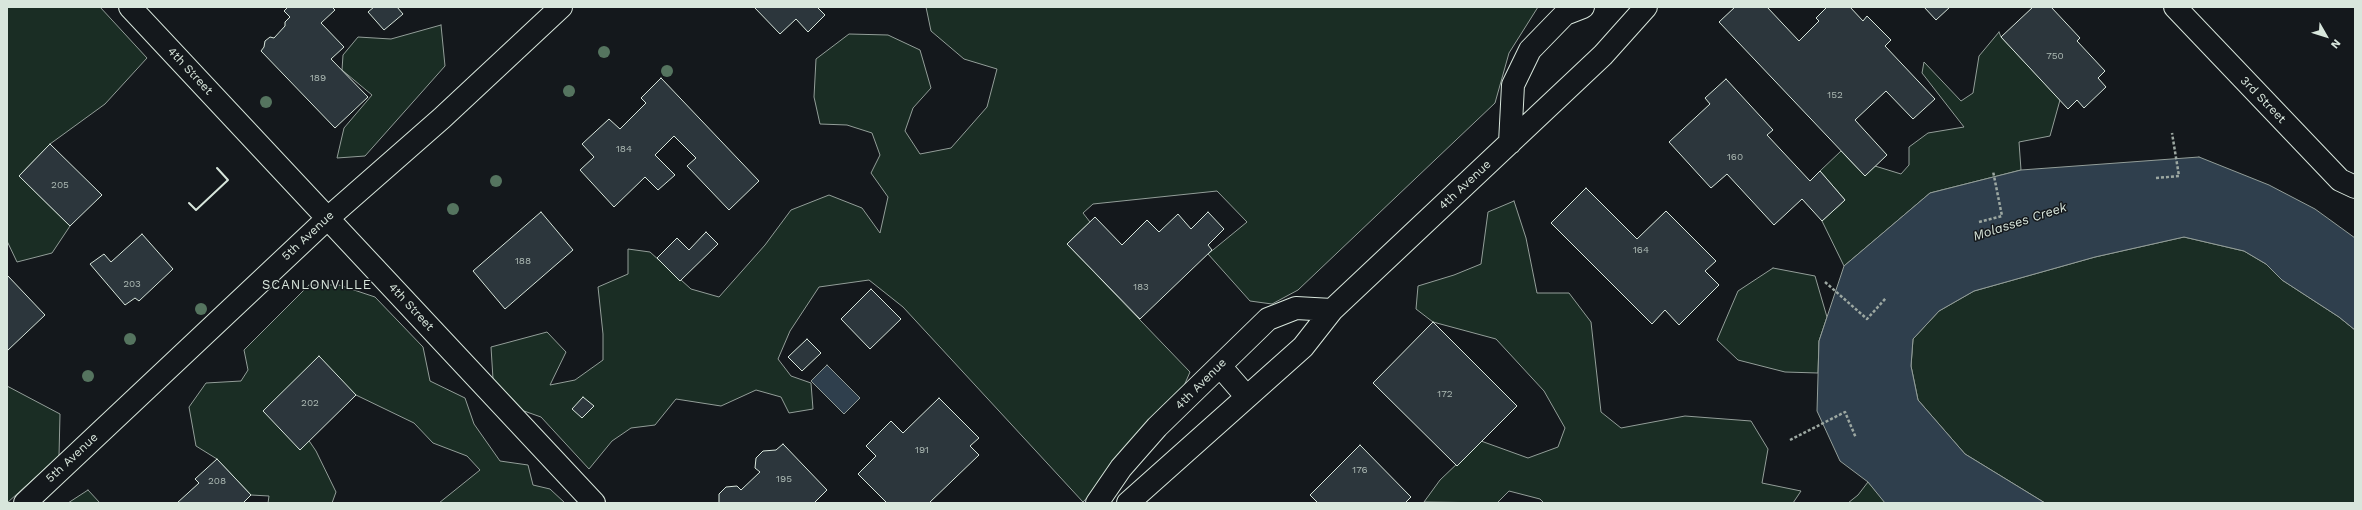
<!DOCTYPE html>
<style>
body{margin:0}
#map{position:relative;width:2362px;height:510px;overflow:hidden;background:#14181c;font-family:"Work Sans",sans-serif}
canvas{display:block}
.frame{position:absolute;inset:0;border:8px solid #d8e6dc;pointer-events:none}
.north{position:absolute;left:2306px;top:16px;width:40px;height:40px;-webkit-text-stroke:3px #14181c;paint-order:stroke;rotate:129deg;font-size:11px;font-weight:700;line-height:16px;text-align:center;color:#d8e6dc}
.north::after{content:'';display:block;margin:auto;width:14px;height:18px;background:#d8e6dc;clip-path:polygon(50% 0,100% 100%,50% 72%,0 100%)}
</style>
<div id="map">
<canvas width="2362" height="510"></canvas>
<div class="frame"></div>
<div class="north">N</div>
</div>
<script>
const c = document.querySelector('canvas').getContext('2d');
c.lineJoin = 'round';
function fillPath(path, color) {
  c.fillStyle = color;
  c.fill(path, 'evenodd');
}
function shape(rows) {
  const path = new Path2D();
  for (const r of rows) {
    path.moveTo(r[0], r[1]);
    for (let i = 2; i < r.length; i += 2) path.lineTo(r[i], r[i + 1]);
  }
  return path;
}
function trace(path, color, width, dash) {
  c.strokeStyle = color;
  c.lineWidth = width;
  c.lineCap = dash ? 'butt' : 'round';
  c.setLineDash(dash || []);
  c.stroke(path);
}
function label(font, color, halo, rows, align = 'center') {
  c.font = font + ' "Work Sans",sans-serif';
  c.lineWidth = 3;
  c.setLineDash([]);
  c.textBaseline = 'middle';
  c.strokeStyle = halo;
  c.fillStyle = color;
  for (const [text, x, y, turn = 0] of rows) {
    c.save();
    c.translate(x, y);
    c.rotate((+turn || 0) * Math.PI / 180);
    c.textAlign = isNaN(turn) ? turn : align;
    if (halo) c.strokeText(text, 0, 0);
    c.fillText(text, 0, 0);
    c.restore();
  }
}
const green = shape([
 [7,7,100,7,147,58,105,104,50,144,19,176,70,226,52,253,17,262,7,241,7,7],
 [926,7,1538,7,1509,53,1495,103,1298,290,1272,304,1250,301,1208,254,1247,222,1217,191,1093,204,1083,213,1090,222,1067,244,1190,372,1177,402,1083,502,903,307,869,280,819,287,790,331,778,359,791,376,811,383,813,409,789,413,781,397,756,390,721,406,676,399,655,425,631,428,612,441,589,469,541,417,524,411,493,379,491,347,547,332,566,352,550,385,575,380,603,360,603,334,598,287,628,274,628,249,650,252,691,289,719,297,765,245,791,210,829,195,862,208,880,233,888,197,871,173,880,155,872,133,847,125,820,124,814,97,816,59,849,34,888,35,920,50,931,88,913,108,905,131,920,154,951,148,987,107,997,69,964,59,931,31,926,7],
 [441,25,445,66,365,156,337,158,344,128,372,95,342,70,343,55,358,37,391,39,441,25],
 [1999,32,2001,37,2060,100,2050,136,2019,142,2021,170,1930,193,1844,266,1822,221,1845,200,1820,171,1841,151,1865,176,1875,166,1901,174,1909,165,1909,147,1928,133,1964,127,1922,73,1924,62,1961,101,1973,93,1979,56,1999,32],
 [1514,201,1526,238,1537,293,1569,293,1591,322,1601,412,1621,428,1685,416,1751,421,1768,449,1762,483,1801,491,1793,503,1544,503,1540,499,1509,491,1497,503,1424,502,1440,480,1481,441,1528,458,1558,447,1565,428,1544,391,1496,339,1433,322,1416,309,1418,286,1454,275,1481,264,1488,212,1514,201],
 [2184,237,2244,251,2266,264,2282,280,2339,317,2355,330,2355,503,2045,503,1965,454,1918,400,1911,366,1913,339,1939,311,1974,291,2095,257,2184,237],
 [1773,268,1815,276,1827,317,1819,341,1818,373,1785,372,1738,360,1717,340,1738,291,1773,268],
 [309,285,339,285,375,297,423,347,430,381,465,398,474,424,500,461,528,465,533,485,550,489,565,503,439,503,480,470,467,456,433,443,414,423,356,395,290,386,295,420,316,451,336,492,332,503,268,503,269,496,251,495,217,459,196,446,189,407,206,383,241,381,248,370,244,350,309,285],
 [7,386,60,414,59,456,7,503,7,386],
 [1868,482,1886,503,1848,503,1858,495,1868,482],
 [88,490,100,503,68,503,88,490]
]);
fillPath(green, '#1a2d24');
trace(green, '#939e99', 1);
const water = shape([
 [2199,157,2269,185,2315,209,2355,238,2355,330,2339,317,2282,280,2266,264,2244,251,2184,237,2095,257,1974,291,1939,311,1913,339,1911,366,1918,400,1965,454,2045,503,1885,503,1868,482,1840,461,1817,411,1819,341,1844,266,1930,193,2021,170,2199,157],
 [827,365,860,398,844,414,811,381,827,365]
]);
fillPath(water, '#2f3f4d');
trace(water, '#939e99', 1);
const building = shape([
 [288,7,332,7,335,10,321,23,344,47,331,59,368,97,335,128,261,51,264,47,265,41,270,37,274,38,285,26,285,22,290,17,284,11,288,7],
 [374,7,397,7,403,14,384,30,368,12,374,7],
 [754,7,817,7,825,15,808,32,796,19,780,34,754,7],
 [1735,7,1767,7,1799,41,1819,21,1816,18,1827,7,1850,7,1863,21,1867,16,1891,40,1885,46,1935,99,1913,119,1886,91,1855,120,1887,155,1865,176,1719,22,1735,7],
 [1924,7,1950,7,1936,20,1924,7],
 [2033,7,2051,7,2080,38,2077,41,2105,71,2098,78,2106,87,2084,108,2077,100,2068,109,2001,37,2033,7],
 [661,78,759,181,729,210,687,166,696,158,674,136,655,155,675,175,658,190,645,177,614,207,580,170,594,157,582,144,609,119,620,129,646,103,641,98,661,78],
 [1726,79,1773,130,1767,135,1810,181,1820,171,1845,200,1822,221,1802,199,1774,225,1727,174,1711,188,1669,142,1710,104,1705,98,1726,79],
 [50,144,102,195,70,226,19,176,50,144],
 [1586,188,1637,239,1666,211,1716,261,1705,271,1719,285,1679,325,1665,310,1652,324,1551,223,1586,188],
 [541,212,573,250,505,309,473,271,541,212],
 [1208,212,1224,229,1208,245,1212,250,1140,319,1067,244,1095,217,1122,245,1147,220,1159,232,1178,214,1191,229,1208,212],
 [706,232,718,244,680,281,657,258,677,238,689,250,706,232],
 [142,234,173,269,139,301,135,298,125,305,90,264,104,254,111,262,142,234],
 [7,275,45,315,7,351,7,275],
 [871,289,901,319,870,349,841,319,871,289],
 [1433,322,1517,406,1457,466,1373,383,1433,322],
 [807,339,821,353,802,371,788,357,807,339],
 [319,356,356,395,300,450,263,411,319,356],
 [583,397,594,406,582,418,572,409,583,397],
 [939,398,979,438,970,446,979,455,929,503,887,503,858,474,876,456,866,446,891,421,903,433,939,398],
 [783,444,827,490,814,503,719,503,719,494,726,487,737,486,741,490,760,472,755,468,756,458,763,451,776,450,783,444],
 [1360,445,1411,497,1405,503,1318,503,1310,495,1360,445],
 [217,459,251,495,243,503,177,503,199,483,195,479,217,459]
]);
fillPath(building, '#2c363c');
trace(building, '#d8e6dc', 1);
const minor = shape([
 [130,7,594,503],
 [2175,7,2340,180,2355,187],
 [1510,143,1513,85,1530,50,1565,14,1583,7],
 [1332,310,1603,55,1646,7],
 [1220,366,1246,396],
 [25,503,328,218,442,118,561,7],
 [1097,503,1121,468,1157,427,1268,319,1296,308,1332,310,1303,347,1128,503]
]);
trace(minor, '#d8e6dc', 24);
trace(shape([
 [2156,178,2179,176,2172,133],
 [1979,222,2002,216,1993,171],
 [1825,282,1867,319,1886,298],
 [1790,440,1845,412,1856,438]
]), '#9da8a2', 2.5, [3, 2]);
trace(minor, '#14181c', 22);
trace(shape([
 [189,203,196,210,228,180,217,168]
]), '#d8e6dc', 2);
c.fillStyle = '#55745f';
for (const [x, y] of [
 [604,52],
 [667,71],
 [569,91],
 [266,102],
 [496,181],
 [453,209],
 [201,309],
 [130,339],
 [88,376]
]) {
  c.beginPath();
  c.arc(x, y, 6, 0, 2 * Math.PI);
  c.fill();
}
label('10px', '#adbab4', null, [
 ["750",2055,56],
 ["189",318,78],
 ["152",1835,95],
 ["184",624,149],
 ["160",1735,157],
 ["205",60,185],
 ["164",1641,250],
 ["188",523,261],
 ["203",132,284],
 ["183",1141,287],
 ["172",1445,394],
 ["202",310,403],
 ["191",922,450],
 ["176",1360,470],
 ["195",784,479],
 ["208",217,481]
]);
label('12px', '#d8e6dc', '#14181c', [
 ["4th Street",190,71,47],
 ["3rd Street",2263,100,46],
 ["4th Avenue",1465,185,-43],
 ["5th Avenue",308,236,-43],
 ["4th Street",411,307,47],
 ["4th Avenue",1201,384,-45],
 ["5th Avenue",72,458,-43]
]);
label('italic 13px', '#d8e6dc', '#14181c', [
 ["Molasses Creek",2020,222,-18]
]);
c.letterSpacing = '1px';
label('13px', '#d8e6dc', '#14181c', [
 ["SCANLONVILLE",317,285]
]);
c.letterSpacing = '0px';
</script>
